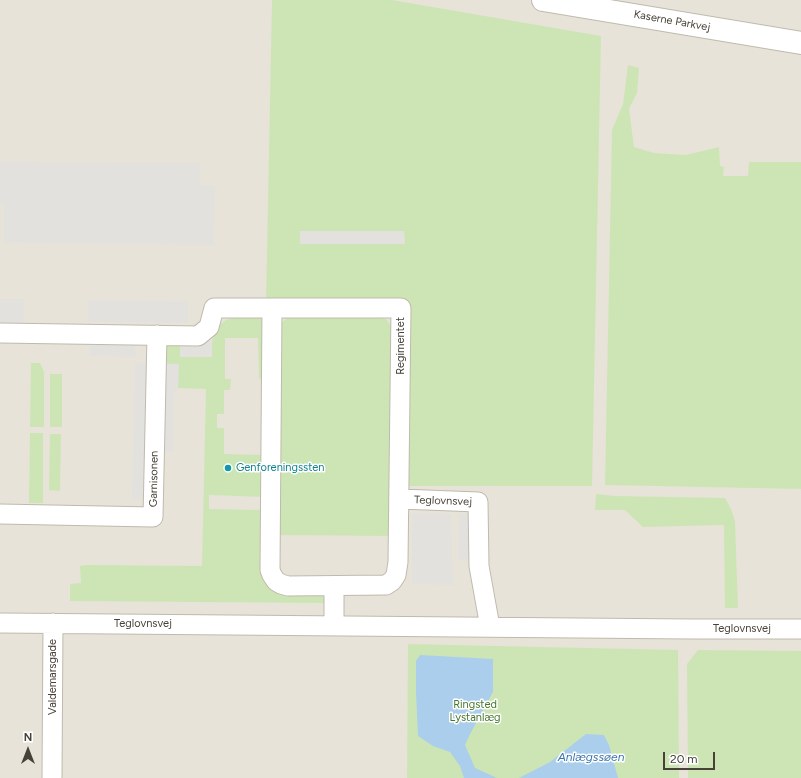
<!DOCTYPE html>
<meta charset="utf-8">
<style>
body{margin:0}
#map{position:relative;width:801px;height:778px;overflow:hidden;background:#f4f1ea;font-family:Figtree,sans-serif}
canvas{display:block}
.north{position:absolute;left:8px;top:730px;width:40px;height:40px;-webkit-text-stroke:3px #fff;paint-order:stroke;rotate:0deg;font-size:11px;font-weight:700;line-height:16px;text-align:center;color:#474238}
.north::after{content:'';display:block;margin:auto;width:14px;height:18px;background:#474238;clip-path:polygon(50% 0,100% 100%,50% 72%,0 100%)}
.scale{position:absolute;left:663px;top:752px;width:52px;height:18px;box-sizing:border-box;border:2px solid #474238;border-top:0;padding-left:5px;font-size:12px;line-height:14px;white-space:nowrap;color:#474238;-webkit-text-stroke:3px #fff;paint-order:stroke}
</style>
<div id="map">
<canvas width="801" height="778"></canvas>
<div class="north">N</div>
<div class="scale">20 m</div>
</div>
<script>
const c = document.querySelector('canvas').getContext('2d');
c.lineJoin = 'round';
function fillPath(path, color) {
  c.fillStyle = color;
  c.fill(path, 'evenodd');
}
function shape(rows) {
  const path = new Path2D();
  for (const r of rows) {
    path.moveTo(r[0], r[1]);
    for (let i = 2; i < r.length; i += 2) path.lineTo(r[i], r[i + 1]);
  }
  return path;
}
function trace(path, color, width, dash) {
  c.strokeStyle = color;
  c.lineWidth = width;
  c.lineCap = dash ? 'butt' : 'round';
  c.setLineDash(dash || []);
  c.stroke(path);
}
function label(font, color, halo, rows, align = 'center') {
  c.font = font + ' Figtree,sans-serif';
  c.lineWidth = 3;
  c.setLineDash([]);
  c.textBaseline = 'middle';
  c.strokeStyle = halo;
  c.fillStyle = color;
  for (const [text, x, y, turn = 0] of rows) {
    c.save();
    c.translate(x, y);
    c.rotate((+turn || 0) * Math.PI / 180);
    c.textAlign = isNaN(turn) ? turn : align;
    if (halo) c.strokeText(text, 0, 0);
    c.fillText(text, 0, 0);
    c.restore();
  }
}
fillPath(shape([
 [0,0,801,0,801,778,0,778]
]), '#e7e3d8');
fillPath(shape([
 [272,0,392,0,601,36,592,486,407,486,409,306,266,304],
 [628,65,639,68,637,93,629,109,634,147,654,153,686,155,719,147,720,166,724,167,723,176,748,176,749,162,801,162,801,489,605,485,612,130,623,104],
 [235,317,254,317,260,318,264,320,266,376,259,379,258,338,225,338,225,379,231,379,230,390,224,390,224,414,217,414,217,428,224,428,224,454,265,455,265,497,209,495,209,509,261,510,260,549,264,549,265,566,321,592,326,596,326,603,70,601,70,584,81,583,80,566,87,565,202,566,206,389,178,388,178,365,167,364,167,343,180,343,180,356,212,357,212,342,216,330,219,326,226,320],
 [288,317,382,318,386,319,391,326,391,536,277,535,279,325],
 [31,363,40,363,44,372,44,427,30,427],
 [50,374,62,374,62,427,50,427],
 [30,433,43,433,43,503,29,503],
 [50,434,61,434,60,491,49,490],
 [596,494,615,496,725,498,731,509,735,521,738,608,725,608,724,525,643,527,625,510,595,510],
 [408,644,678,650,679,778,407,778],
 [698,650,801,651,801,778,688,778,687,664]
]), '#cde5b5');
fillPath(shape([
 [0,162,200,163,200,186,215,186,214,245,4,243,4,205,0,204],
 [300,231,404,231,405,244,300,244],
 [0,299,24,299,24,323,0,323],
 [88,300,188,301,188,323,88,322],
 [90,341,136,342,135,357,89,356],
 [212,342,212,357,180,357,180,343],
 [135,363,179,364,178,388,174,391,173,452,149,452,148,499,132,500],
 [412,514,451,514,453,585,412,584],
 [459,515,470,515,471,560,458,560]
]), '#e3e1de');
fillPath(shape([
 [420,655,493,659,493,692,470,734,465,745,475,768,497,778,464,778,460,766,450,752,433,746,418,736,416,693,416,661],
 [586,734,604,735,609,745,618,778,519,778,550,762]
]), '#abceec');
const minor = shape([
 [0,333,198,336,209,327,214,308,401,308,398,562,396,575,392,581,386,585,288,586,281,584,276,581,272,575,270,570,272,309],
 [400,499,478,502,479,566,490,627],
 [0,514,153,517,157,335],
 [334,586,334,626],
 [0,623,692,629,801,629],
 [52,778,53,623]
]);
const tertiary = shape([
 [543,0,801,43]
]);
trace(minor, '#bfbaad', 21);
trace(tertiary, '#bfbaad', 24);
trace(minor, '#fff', 19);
trace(tertiary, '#fff', 22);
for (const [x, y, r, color] of [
 [228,468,4,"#0f9aa8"]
]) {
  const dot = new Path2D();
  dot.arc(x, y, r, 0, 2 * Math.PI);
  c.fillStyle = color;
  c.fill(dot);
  trace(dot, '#fff', 1.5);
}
label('11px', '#474238', '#fff', [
 ["Kaserne Parkvej",672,21,10],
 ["Regimentet",401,346,-90],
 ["Garnisonen",154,479,-89],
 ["Teglovnsvej",443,501,2],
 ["Teglovnsvej",143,624],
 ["Teglovnsvej",742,629],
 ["Valdemarsgade",53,677,-90]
]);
label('11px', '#0d838f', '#fff', [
 ["Genforeningssten",236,468]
], 'left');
label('11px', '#46762f', '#fff', [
 ["Ringsted",475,705],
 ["Lystanlæg",475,718]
]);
label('italic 12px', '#3775ad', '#fff', [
 ["Anlægssøen",591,757]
]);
</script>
